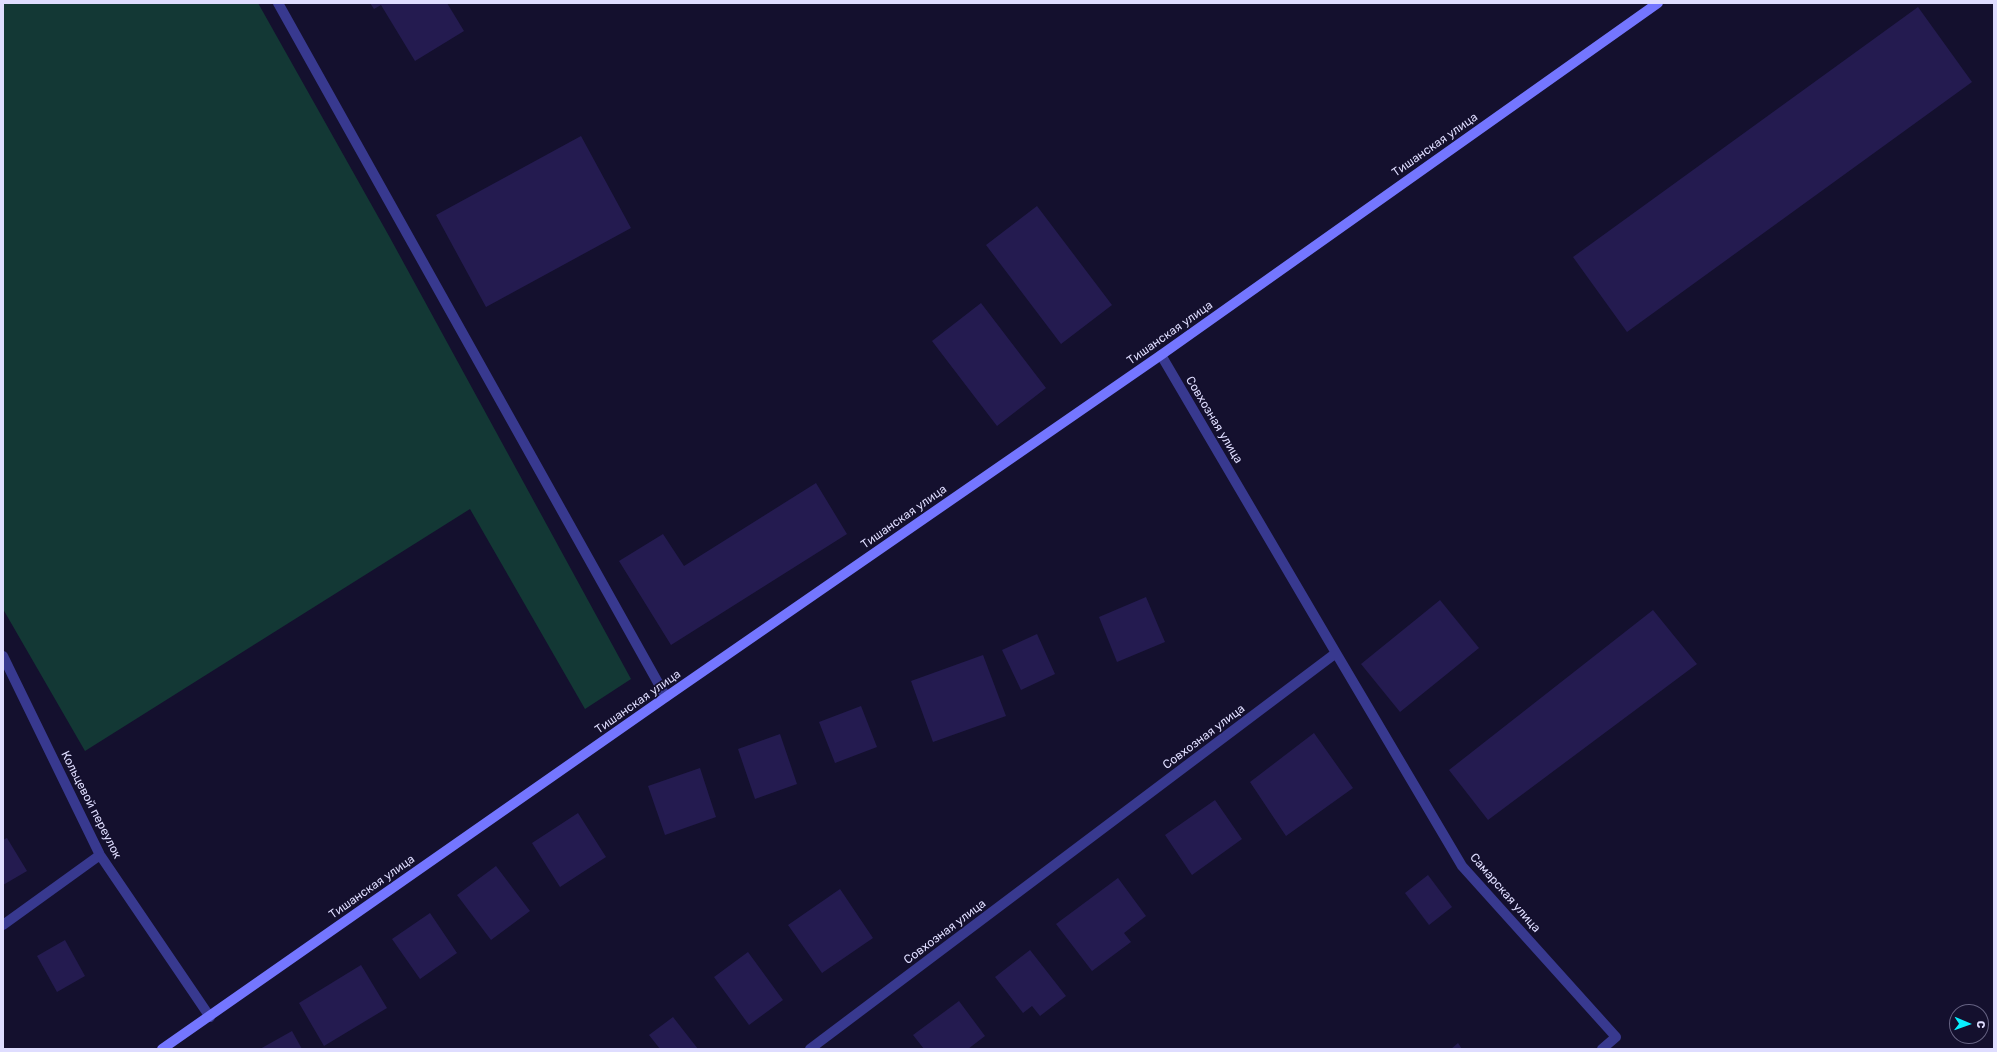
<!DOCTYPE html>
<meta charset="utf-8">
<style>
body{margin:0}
#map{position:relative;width:1997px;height:1052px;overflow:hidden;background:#14102e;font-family:Rubik,sans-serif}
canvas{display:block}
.frame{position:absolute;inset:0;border:4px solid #dfddff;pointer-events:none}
.north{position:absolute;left:1949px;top:1004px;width:40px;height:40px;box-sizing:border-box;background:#14102e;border:1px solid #656282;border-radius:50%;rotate:92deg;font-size:11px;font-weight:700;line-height:16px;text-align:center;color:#dfddff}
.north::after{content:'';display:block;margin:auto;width:14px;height:18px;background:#09f0ff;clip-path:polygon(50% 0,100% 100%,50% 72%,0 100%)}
</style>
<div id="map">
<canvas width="1997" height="1052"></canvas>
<div class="frame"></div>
<div class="north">С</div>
</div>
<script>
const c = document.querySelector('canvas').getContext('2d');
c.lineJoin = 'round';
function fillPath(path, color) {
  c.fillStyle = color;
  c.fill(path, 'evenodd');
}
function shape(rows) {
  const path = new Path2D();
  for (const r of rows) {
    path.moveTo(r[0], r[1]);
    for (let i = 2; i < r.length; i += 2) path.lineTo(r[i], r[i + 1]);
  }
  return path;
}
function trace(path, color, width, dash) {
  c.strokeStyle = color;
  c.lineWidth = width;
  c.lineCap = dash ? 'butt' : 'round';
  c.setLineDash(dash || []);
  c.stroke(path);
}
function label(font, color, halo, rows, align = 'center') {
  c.font = font + ' Rubik,sans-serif';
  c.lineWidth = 3.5;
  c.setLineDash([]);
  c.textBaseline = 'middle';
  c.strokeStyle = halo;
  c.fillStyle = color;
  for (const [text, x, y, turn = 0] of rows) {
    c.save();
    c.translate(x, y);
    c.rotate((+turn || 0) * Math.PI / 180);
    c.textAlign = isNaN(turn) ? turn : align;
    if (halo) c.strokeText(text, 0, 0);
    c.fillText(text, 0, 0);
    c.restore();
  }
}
fillPath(shape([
 [3,3,258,3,389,236,631,679,585,709,470,509,85,751,3,609]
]), '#133835');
fillPath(shape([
 [370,3,447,3,464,31,415,61,381,5,374,9],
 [1918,7,1972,82,1627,332,1573,257],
 [581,136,631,228,486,307,436,215],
 [1037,206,1112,305,1061,344,986,245],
 [981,303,1046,388,997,426,932,341],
 [816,483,847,534,671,645,619,561,663,534,684,566],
 [1146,597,1165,642,1117,662,1099,617],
 [1440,600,1479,648,1400,712,1361,664],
 [1653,610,1697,664,1488,820,1449,770],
 [1037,634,1055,674,1021,690,1002,650],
 [983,655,1006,716,933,742,911,681],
 [861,706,877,747,835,763,819,722],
 [1314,733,1353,788,1286,836,1250,782],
 [780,734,797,784,755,799,738,749],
 [700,768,716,817,665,835,648,786],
 [1215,800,1242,839,1192,875,1165,835],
 [578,813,606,857,560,887,532,843],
 [7,838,27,871,3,885,3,840],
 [496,866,530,911,491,940,457,895],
 [1428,875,1452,907,1429,925,1405,893],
 [1118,878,1146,916,1124,933,1131,942,1092,971,1056,924],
 [840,889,873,938,822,973,788,925],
 [430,913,457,953,420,979,392,939],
 [65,940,85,976,57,992,37,956],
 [1030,950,1066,996,1040,1016,1032,1006,1023,1013,995,977],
 [748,952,783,1000,749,1025,714,977],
 [361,965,387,1008,324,1046,299,1003],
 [959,1001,985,1036,968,1049,924,1049,913,1035],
 [673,1017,698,1049,660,1049,649,1035],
 [292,1031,302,1049,260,1049],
 [1458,1043,1462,1049,1451,1049]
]), '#241b50');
trace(shape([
 [278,3,666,697],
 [1336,653,1462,866,1616,1037,1602,1049],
 [3,656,100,855,210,1017],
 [3,925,100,855],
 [810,1049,1336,653,1161,355]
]), '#38398f', 10);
trace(shape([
 [162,1049,666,697,1161,355,1658,3]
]), '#7476ff', 10);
label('12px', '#dfddff', '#14102e', [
 ["Тишанская улица",1435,145,-35],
 ["Тишанская улица",1170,333,-35],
 ["Совхозная улица",1214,420,59],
 ["Тишанская улица",904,517,-35],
 ["Тишанская улица",638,702,-35],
 ["Совхозная улица",1204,737,-37],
 ["Кольцевой переулок",91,805,63],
 ["Тишанская улица",372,887,-35],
 ["Самарская улица",1505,893,49],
 ["Совхозная улица",945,932,-37]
]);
</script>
